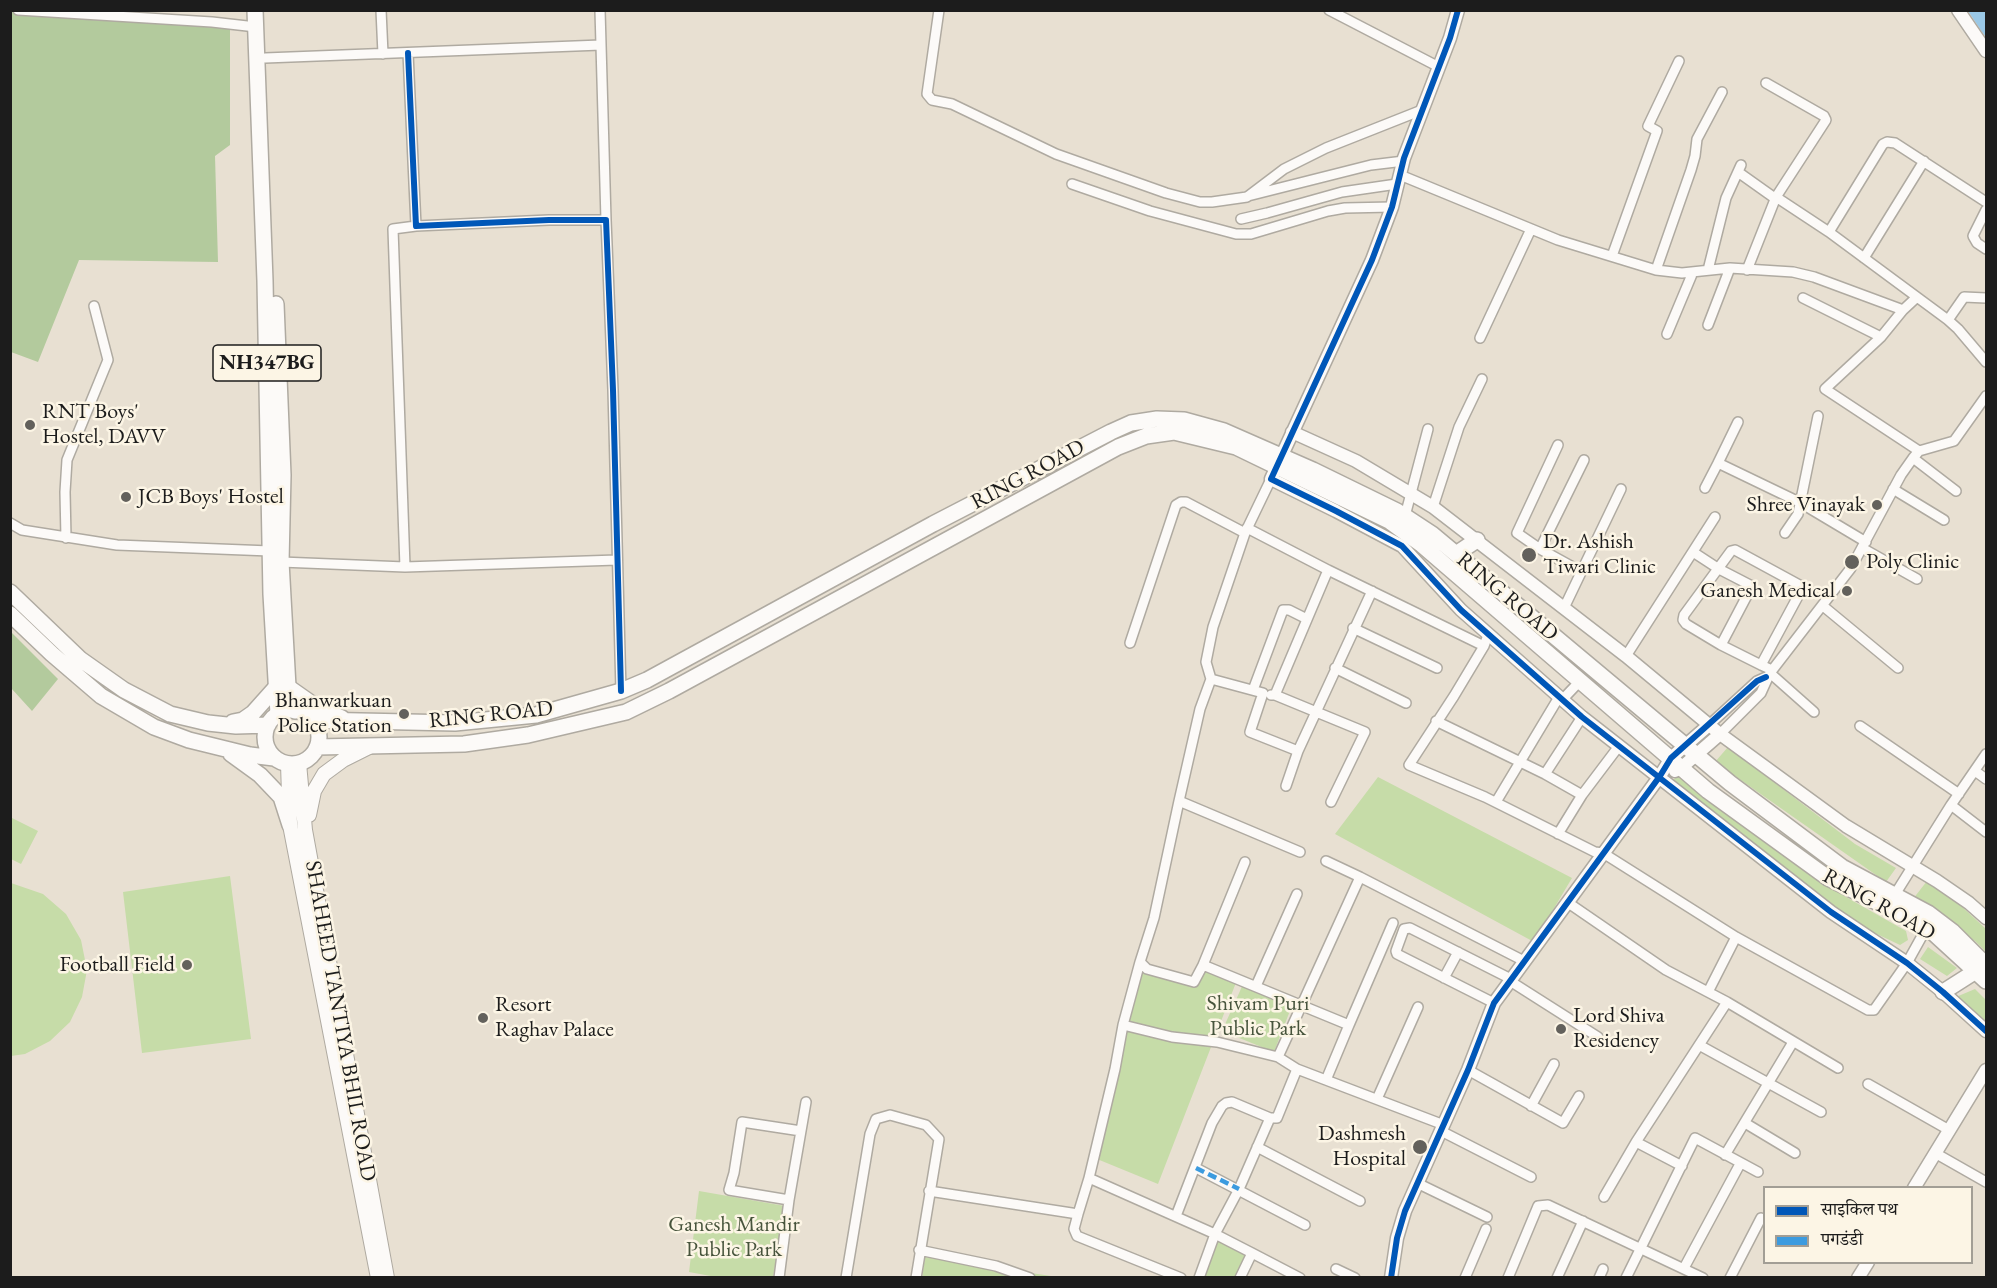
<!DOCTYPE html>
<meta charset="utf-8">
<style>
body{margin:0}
#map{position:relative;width:1997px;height:1288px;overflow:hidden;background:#e8e0d2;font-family:"EB Garamond","Noto Serif Devanagari",serif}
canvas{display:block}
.frame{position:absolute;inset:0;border:12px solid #1c1c1c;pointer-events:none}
.legend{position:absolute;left:1763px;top:1186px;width:210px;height:78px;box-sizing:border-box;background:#fcf5e5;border:2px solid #a29e95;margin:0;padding:8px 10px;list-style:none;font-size:18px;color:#1c1c1c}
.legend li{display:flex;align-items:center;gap:12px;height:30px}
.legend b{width:30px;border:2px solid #a29e95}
</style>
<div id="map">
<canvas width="1997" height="1288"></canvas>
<div class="frame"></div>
<ul class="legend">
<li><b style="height:8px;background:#0057b8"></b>साइकिल पथ</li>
<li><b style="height:8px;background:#3c9bdf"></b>पगडंडी</li>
</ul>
</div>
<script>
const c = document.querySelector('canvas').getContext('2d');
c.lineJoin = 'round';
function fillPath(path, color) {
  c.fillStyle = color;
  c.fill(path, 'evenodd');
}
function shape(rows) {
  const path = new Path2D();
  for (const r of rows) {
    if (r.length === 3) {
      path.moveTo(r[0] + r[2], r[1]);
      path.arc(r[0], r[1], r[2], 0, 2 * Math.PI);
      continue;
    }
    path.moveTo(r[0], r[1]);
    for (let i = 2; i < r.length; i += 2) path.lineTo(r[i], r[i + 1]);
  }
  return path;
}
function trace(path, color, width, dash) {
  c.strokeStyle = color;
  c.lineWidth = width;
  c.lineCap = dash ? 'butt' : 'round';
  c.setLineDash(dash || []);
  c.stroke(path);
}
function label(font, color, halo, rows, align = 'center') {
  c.font = font + ' "EB Garamond",serif';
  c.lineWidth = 5;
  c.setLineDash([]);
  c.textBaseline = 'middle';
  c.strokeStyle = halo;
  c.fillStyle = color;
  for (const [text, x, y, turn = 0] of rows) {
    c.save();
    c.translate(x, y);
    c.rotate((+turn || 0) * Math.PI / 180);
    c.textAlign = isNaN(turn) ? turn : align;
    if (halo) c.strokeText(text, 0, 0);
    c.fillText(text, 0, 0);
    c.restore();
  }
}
fillPath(shape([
 [1728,747,1855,844,1896,868,1886,882,1715,762],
 [1681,775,1839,893,1906,931,1908,940,1900,945,1862,927,1763,854,1672,780],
 [1378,777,1572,878,1534,942,1335,834],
 [10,817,38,831,21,864,11,859],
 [230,876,251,1039,142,1053,123,892],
 [1927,881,1959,904,1986,929,1986,952,1975,941,1913,899],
 [11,883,43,894,66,914,81,940,87,970,82,997,70,1022,50,1041,25,1054,11,1056],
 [1928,947,1957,968,1947,976,1920,959],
 [1141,970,1192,986,1207,970,1237,980,1158,1184,1097,1159],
 [1244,982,1293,1003,1274,1052,1222,1031],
 [1975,989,1986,1000,1986,1025,1956,997],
 [699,1191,785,1206,773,1277,716,1277,689,1272],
 [1216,1241,1246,1253,1236,1277,1201,1278],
 [925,1257,1051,1276,1051,1278,922,1278]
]), '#c6dca8');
fillPath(shape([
 [11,11,230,24,230,145,215,156,218,262,79,260,38,362,11,352],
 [11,632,58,679,32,711,11,688]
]), '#b3ca9d');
fillPath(shape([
 [1968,11,1986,11,1986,37,1982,32]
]), '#9ac8e6');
const minor = shape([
 [18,10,212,22,256,27],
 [381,10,383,54],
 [600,10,601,45],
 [939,10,927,94,932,100,952,104,1056,154,1166,193,1200,202,1212,202,1247,197,1284,169,1326,148,1422,110],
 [1329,10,1439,67],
 [408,53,416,226,549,220,606,220,613,390,621,691],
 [265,58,601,45,606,220],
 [1766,83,1824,116,1826,120,1776,197],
 [1738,172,1776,199],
 [1400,175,1558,240,1656,270,1682,273,1730,268,1793,272,1814,277,1903,310,1917,297],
 [1072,184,1150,211,1236,234,1251,234,1328,211,1345,208,1392,207],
 [1248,196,1371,165,1404,161],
 [1986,210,1973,236,1977,243,1986,249],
 [1241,219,1267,213,1342,192,1397,184],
 [416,226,393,229,405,567,617,560],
 [1829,232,1883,144,1887,142,1895,143,1986,202],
 [1612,256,1657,131,1648,126,1679,61],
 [1864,258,1924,161],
 [1656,270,1691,170,1695,156,1697,139,1722,92],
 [1708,270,1726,198,1741,165],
 [1747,270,1776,197,1829,232,1948,320,1958,329,1986,362],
 [1803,298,1881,337,1825,389,1919,451],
 [1948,320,1964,297,1986,298],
 [1708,325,1730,268],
 [1667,334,1693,272],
 [1881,337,1903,310],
 [1480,338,1531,229],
 [1558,445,1517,533,1540,549,1580,571],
 [1913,458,1956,491],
 [1718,463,1738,422],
 [1705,488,1718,463,1799,502,1866,542],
 [1893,489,1944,520],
 [1433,507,1459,427,1482,379],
 [1405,516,1428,429],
 [10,523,22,530,117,545,270,551],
 [1247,528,1328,570,1484,646],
 [1785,533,1798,514,1818,416],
 [66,538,65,492,67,460,108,360,94,306],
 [1862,548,1917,579],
 [1540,549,1584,460],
 [1693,552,1719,569,1750,585,1751,588,1721,645],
 [281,562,405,567],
 [1823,606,1898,668],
 [1564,608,1621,489],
 [1353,628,1437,668],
 [1488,635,1484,646,1454,696,1409,765,1485,797,1595,852,1603,853,1736,937,1868,1010,1874,1010,1907,963,1927,927],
 [1130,643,1176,505,1181,502,1186,502,1245,533],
 [1626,656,1715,517],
 [1761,665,1803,587,1735,550,1731,551,1684,615,1683,620,1686,624,1721,645,1761,665,1772,670],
 [1335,668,1406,703],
 [1770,673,1814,712],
 [1211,679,1263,693,1250,732,1298,751,1372,591],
 [1253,690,1283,610,1289,610,1307,619],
 [1271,695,1275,695,1328,570],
 [1275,695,1365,732,1331,802],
 [1562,700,1580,681],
 [1436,721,1545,774,1582,795],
 [1709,725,1757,681,1766,677],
 [1860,726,1959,794],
 [1720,734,1761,693,1770,673,1851,568,1901,475,1913,458,1919,451,1954,441,1986,396],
 [1975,771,1986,779],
 [1545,774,1582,717],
 [1286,786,1298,751],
 [1179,801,1200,709,1211,679,1206,662,1213,627,1245,533,1271,479],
 [1496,802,1559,697],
 [1951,805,1986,832],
 [1558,834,1582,795,1619,746],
 [1326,861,1360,877],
 [1245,862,1203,965,1349,1025,1326,1080],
 [1894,896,1951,805,1986,754],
 [1567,902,1666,970,1727,1002,1838,1068],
 [1203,965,1194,982,1147,969,1140,962,1154,918,1179,801,1300,852],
 [1444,978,1458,952],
 [1510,981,1598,1037],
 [1256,986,1297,894],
 [1708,992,1736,937],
 [1494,1003,1397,954,1396,951,1404,929,1410,928,1511,979],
 [1123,1025,1172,1037,1217,1042,1278,1057],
 [1349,1025,1393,923],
 [1699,1045,1821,1112],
 [1468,1070,1563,1123,1579,1096],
 [1868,1084,1949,1130],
 [1377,1099,1418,1007],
 [1531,1106,1554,1064],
 [1745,1123,1795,1153],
 [1444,1125,1297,1069,1278,1057,1360,877,1524,961],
 [1441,1131,1531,1177],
 [1636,1142,1682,1166],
 [1257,1147,1360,1201],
 [1935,1153,1986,1182],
 [1725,1155,1793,1042],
 [1196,1168,1305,1225],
 [1089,1178,1115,1069,1123,1025,1140,962],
 [1417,1183,1487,1217],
 [929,1191,1078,1214,1074,1229,1077,1236,1181,1278],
 [1604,1197,1636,1142,1727,1002],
 [789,1200,729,1190,734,1173,742,1122,801,1131],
 [1078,1214,1089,1178,1215,1234,1199,1278],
 [1176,1216,1212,1123,1222,1106,1226,1103,1232,1102,1270,1118,1277,1118,1297,1069],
 [919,1250,996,1266,1030,1278],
 [1252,1253,1215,1234,1239,1189,1270,1118],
 [1684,1268,1740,1164],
 [1336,1269,1355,1278],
 [779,1278,789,1200,806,1102],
 [846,1278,870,1134,876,1119,890,1115,926,1125,939,1139,916,1278],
 [1240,1278,1252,1253,1300,1278],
 [1465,1278,1486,1229],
 [1508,1278,1538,1206,1548,1205,1703,1278],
 [1557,1278,1583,1221],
 [1599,1278,1603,1269],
 [1626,1278,1695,1138,1758,1172],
 [1730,1278,1761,1218]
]);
const tertiary = shape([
 [1458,10,1450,38,1404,158,1392,207,1372,260,1271,479,1336,511,1402,546,1461,610,1582,717,1831,912,1907,963,1943,992,1986,1031],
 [1958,10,1986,51],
 [1292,432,1356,461,1433,507,1626,656,1720,734,1846,826,1937,881,1969,903,1986,918],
 [1675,771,1681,768,1720,734],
 [1914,1188,1986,1070],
 [1391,1278,1397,1238,1405,1211,1468,1070,1494,1003,1660,776,1671,758,1709,725],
 [1858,1278,1868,1262]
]);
const secondary = shape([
 [299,763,305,830,387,1278],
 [288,764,290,825,378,1278],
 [309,815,314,791,324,774,343,760,369,747]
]);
const primary = shape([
 [255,10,265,281,271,594,278,714],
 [276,304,283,475,281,562,288,687,295,711]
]);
const trunk = shape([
 [1456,554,1477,540],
 [10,592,80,659,124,690,170,714,208,723,236,726,268,725],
 [10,614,52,654,101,696,154,727,189,740,250,755,274,758],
 [288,687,315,706,342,718],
 [292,737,27],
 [313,720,455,723,536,715,621,691,647,680,933,524,1111,432,1131,423,1157,419,1184,420,1224,431,1313,470,1397,511,1432,534,1730,783,1842,867,1928,913,1953,932,1986,965],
 [233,722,243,720,253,713,278,685],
 [317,747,464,744,528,735,626,712,669,691,1118,447,1146,436,1174,432,1236,447,1389,521,1422,545,1708,791,1828,878,1927,927,1986,981],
 [231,754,260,775,281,797,290,825],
 [1943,992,1976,971]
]);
trace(minor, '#afaaa1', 12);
trace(tertiary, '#afaaa1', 15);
trace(secondary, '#afaaa1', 16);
trace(primary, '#afaaa1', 18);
trace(trunk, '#afaaa1', 18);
trace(minor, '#fcfaf8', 9);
trace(tertiary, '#fcfaf8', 12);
trace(secondary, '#fcfaf8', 14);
trace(primary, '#fcfaf8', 15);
trace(trunk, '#fcfaf8', 15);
trace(shape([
 [1196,1168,1239,1189]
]), '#3c9bdf', 4.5, [9, 4.5]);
trace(shape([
 [1458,10,1450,38,1404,158,1392,207,1372,260,1271,479,1336,511,1402,546,1461,610,1582,717,1831,912,1907,963,1943,992,1986,1031],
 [408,53,416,226,549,220,606,220,613,390,621,691],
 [1391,1278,1397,1238,1405,1211,1468,1070,1494,1003,1660,776,1671,758,1757,681,1766,677]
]), '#0057b8', 6);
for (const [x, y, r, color] of [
 [30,425,6,"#63615c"],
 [126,497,6,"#63615c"],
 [1877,505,6,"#63615c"],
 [1529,555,8,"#63615c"],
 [1852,562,8,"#63615c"],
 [1847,591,6,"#63615c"],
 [404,714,6,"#63615c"],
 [187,965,6,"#63615c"],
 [483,1018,6,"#63615c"],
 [1561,1029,6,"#63615c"],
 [1420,1147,8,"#63615c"]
]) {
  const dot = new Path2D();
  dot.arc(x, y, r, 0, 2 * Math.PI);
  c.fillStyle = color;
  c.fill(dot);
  trace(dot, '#fcf5e5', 2);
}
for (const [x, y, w] of [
 [267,363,108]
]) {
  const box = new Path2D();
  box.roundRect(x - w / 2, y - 18, w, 36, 4.5);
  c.fillStyle = '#fcf5e5';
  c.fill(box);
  trace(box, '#1c1c1c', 1.5);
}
label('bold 21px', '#1c1c1c', null, [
 ["NH347BG",267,363]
]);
label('22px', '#1c1c1c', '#fcf5e5', [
 ["RNT Boys'",42,412],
 ["Hostel, DAVV",42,437],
 ["JCB Boys' Hostel",138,497],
 ["Shree Vinayak",1865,505,"right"],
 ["Dr. Ashish",1543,542],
 ["Tiwari Clinic",1543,567],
 ["Poly Clinic",1866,562],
 ["Ganesh Medical",1835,591,"right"],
 ["Bhanwarkuan",392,701,"right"],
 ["Police Station",392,726,"right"],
 ["Football Field",175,965,"right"],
 ["Resort",495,1005],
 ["Raghav Palace",495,1030],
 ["Lord Shiva",1573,1016],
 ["Residency",1573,1041],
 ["Dashmesh",1406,1134,"right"],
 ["Hospital",1406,1159,"right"]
], 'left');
label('22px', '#1c1c1c', '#fcf5e5', [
 ["RING ROAD",1028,475,-28],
 ["RING ROAD",1507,597,40],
 ["RING ROAD",491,715,-6],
 ["RING ROAD",1879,905,29],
 ["SHAHEED TANTIYA BHIL ROAD",340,1021,80]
]);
label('22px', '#47543c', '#fcf5e5', [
 ["Shivam Puri",1258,1004],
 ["Public Park",1258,1029],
 ["Ganesh Mandir",734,1225],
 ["Public Park",734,1250]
]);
</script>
